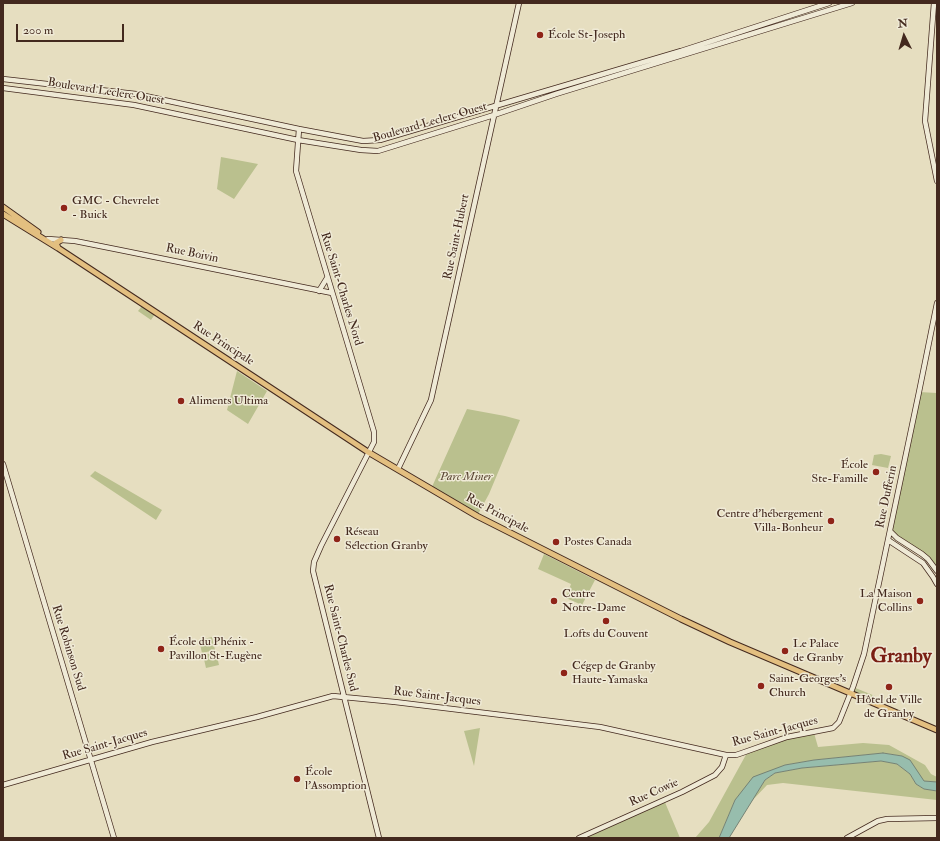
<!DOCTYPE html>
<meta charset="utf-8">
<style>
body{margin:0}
#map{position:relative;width:940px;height:841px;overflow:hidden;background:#e6dec0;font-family:"IM FELL Double Pica",serif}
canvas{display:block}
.frame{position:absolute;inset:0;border:4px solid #43291e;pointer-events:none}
.north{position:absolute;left:884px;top:16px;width:40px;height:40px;-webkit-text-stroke:3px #efead6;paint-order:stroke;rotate:355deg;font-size:11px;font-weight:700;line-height:16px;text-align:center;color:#43291e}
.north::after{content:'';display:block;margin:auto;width:14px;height:18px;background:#43291e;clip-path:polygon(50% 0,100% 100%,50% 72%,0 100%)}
.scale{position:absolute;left:16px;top:24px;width:108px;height:18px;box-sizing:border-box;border:2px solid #43291e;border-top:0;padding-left:5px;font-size:12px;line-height:14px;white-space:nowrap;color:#43291e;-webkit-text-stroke:3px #efead6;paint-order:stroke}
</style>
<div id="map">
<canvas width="940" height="841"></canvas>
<div class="frame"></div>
<div class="north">N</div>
<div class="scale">200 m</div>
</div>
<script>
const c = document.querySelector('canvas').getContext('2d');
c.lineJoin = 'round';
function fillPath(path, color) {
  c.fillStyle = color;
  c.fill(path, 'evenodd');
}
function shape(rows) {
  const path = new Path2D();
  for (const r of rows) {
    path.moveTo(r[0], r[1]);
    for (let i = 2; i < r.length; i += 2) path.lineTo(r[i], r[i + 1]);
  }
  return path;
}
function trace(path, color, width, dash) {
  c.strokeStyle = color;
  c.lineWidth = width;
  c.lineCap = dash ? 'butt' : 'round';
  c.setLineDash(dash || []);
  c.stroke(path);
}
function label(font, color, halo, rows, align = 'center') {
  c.font = font + ' "IM FELL Double Pica",serif';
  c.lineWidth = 3;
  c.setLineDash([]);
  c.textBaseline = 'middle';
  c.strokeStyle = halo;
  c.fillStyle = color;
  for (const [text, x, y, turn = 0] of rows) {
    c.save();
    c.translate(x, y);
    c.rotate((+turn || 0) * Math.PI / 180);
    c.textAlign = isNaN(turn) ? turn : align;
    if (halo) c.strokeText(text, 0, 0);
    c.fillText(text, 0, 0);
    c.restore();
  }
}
fillPath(shape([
 [221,157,258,164,234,199,217,189],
 [142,306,155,314,151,320,138,311],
 [237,371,267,391,248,424,227,410],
 [919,392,937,393,937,569,891,532],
 [467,409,505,416,520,420,489,494,477,516,431,489],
 [881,454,891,456,888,468,872,465,874,455],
 [95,471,162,510,156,520,90,476],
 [544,554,595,580,582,605,566,598,571,584,538,569],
 [212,637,215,650,202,653,199,640],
 [216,652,219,665,206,668,203,655],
 [853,687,875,696,872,702,851,693],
 [480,728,474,766,464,731],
 [814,733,818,747,863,743,889,745,925,765,931,774,937,777,937,782,924,782,902,756,883,753,814,760,785,765,735,800,719,838,695,838,709,822,748,751,766,743],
 [881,761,897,764,910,774,916,784,924,789,937,791,937,800,783,783,767,785,749,804,765,780,775,773,802,768],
 [664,800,680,838,579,838]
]), '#bac08e');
const water = shape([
 [883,753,902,756,910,760,924,781,937,782,937,791,924,789,916,784,910,774,897,764,881,761,802,768,775,773,765,780,729,838,719,838,735,800,753,777,785,765,814,760,883,753]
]);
fillPath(water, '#97bdad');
trace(water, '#758274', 1);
const secondary = shape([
 [934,3,925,121,937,181],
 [3,79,136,94,299,129,363,141,380,140,681,51,829,3],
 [3,88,134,105,298,140,361,150,378,151,494,115,556,94,852,3],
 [299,129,296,171,374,432,374,442,321,546,314,562,313,571,379,838],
 [48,239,75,241,120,250,332,293],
 [319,291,327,278],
 [3,464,114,838],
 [398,469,431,400,519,3],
 [890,531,897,538,922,554,928,559,937,571],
 [888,540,923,563,933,577,937,584],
 [3,785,152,742,257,717,333,696,395,702,600,727,726,755,736,755,742,753,787,737,833,728,839,722,853,687,864,654,919,392,937,303],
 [579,838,682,792,715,775,722,767,726,755],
 [847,838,878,821,887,819,937,818]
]);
const primary = shape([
 [3,207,38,232],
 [3,214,58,248,368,452,477,516,681,619,730,642,937,730],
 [58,248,56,243,61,240]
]);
trace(secondary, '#43291e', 6);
trace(primary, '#43291e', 7);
trace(secondary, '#efead6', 4.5);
trace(primary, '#e3bf80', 5);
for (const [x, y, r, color] of [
 [540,35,4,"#8f2418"],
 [64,208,4,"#8f2418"],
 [181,401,4,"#8f2418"],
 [876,472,4,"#8f2418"],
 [831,521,4,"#8f2418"],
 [337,539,4,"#8f2418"],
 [556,542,4,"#8f2418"],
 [554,601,4,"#8f2418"],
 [920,601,4,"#8f2418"],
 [606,621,4,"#8f2418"],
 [161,649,4,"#8f2418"],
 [785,651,4,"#8f2418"],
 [564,673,4,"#8f2418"],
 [761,686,4,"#8f2418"],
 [889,687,4,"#8f2418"],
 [297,779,4,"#8f2418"]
]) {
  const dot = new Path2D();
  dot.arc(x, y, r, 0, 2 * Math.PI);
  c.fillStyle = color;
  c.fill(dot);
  trace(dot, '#efead6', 1.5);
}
label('12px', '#43291e', '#efead6', [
 ["École St-Joseph",548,35],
 ["GMC - Chevrelet",72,201],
 ["- Buick",72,215],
 ["Aliments Ultima",189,401],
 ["École",868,465,"right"],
 ["Ste-Famille",868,479,"right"],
 ["Centre d'hébergement",823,514,"right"],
 ["Villa-Bonheur",823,528,"right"],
 ["Réseau",345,532],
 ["Sélection Granby",345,546],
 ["Postes Canada",564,542],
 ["Centre",562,594],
 ["Notre-Dame",562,608],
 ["La Maison",912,594,"right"],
 ["Collins",912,608,"right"],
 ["Lofts du Couvent",606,634,"center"],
 ["École du Phénix -",169,642],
 ["Pavillon St-Eugène",169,656],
 ["Le Palace",793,644],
 ["de Granby",793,658],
 ["Cégep de Granby",572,666],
 ["Haute-Yamaska",572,680],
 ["Saint-Georges's",769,679],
 ["Church",769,693],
 ["Hôtel de Ville",889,700,"center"],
 ["de Granby",889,714,"center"],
 ["École",305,772],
 ["l'Assomption",305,786]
], 'left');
label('12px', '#43291e', '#efead6', [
 ["Boulevard Leclerc Ouest",106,92,9],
 ["Boulevard Leclerc Ouest",430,123,-16],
 ["Rue Saint-Hubert",457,237,-78],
 ["Rue Boivin",192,254,12],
 ["Rue Saint-Charles Nord",341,289,73],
 ["Rue Principale",223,344,33],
 ["Rue Dufferin",887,497,-78],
 ["Rue Principale",497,514,28],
 ["Rue Saint-Charles Sud",340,638,76],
 ["Rue Robinson Sud",68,648,73],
 ["Rue Saint-Jacques",437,697,7],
 ["Rue Saint-Jacques",775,732,-15],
 ["Rue Saint-Jacques",105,745,-16],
 ["Rue Cowie",654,793,-24]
]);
label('italic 12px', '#5b4734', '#efead6', [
 ["Parc Miner",466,477]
]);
label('bold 20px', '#7a1f14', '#efead6', [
 ["Granby",901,658]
]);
</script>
